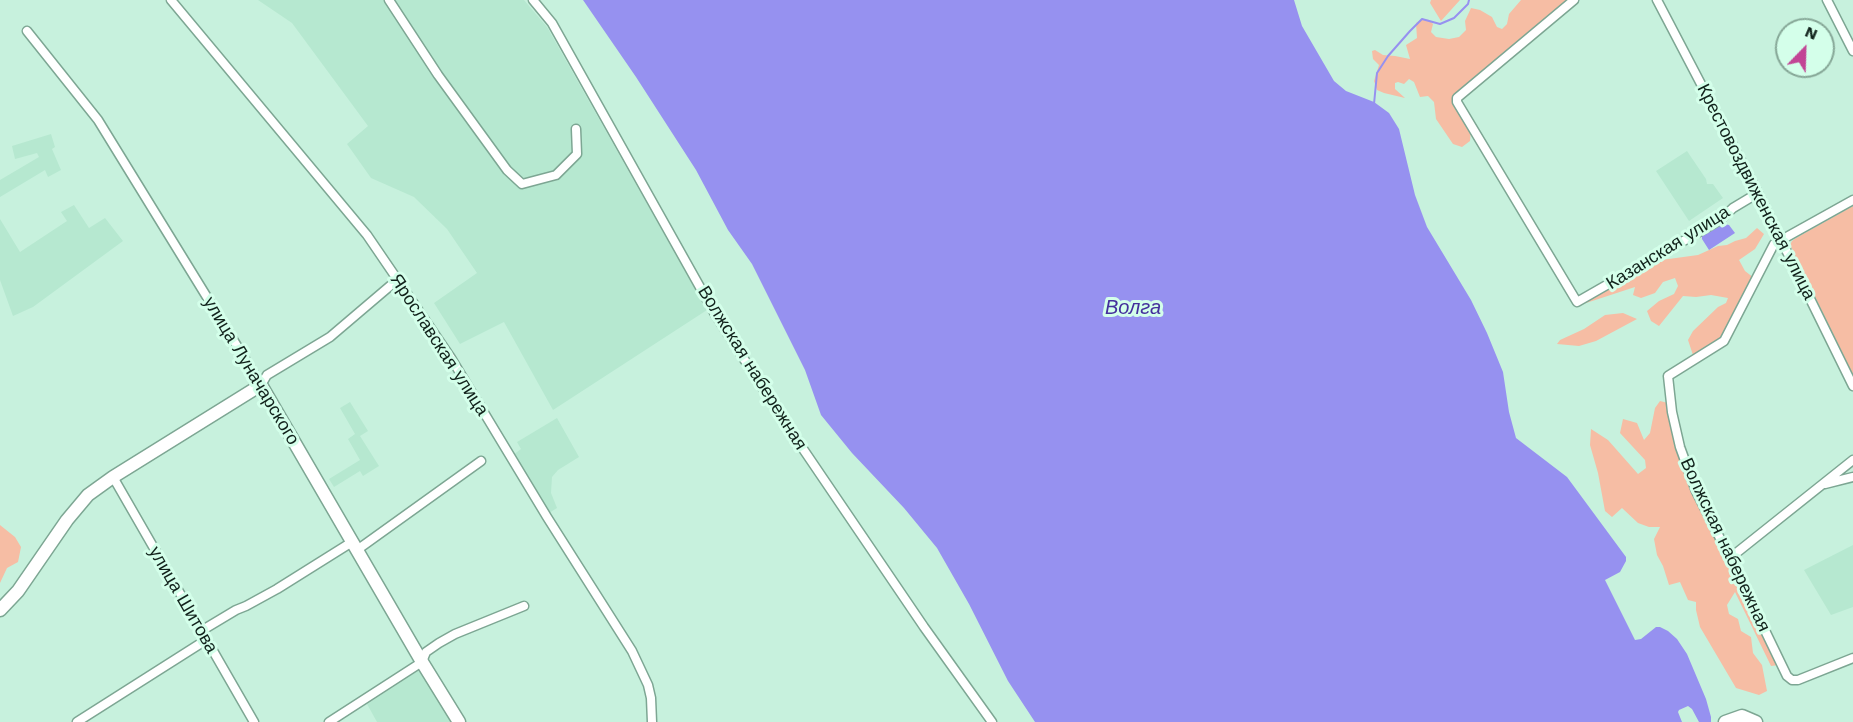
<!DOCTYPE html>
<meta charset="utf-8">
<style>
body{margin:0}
#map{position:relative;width:1853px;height:722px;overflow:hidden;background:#c7f1dd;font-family:"Work Sans",sans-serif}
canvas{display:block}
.north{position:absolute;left:1775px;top:18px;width:60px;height:60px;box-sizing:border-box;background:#d4ffea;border:2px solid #86a797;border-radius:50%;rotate:23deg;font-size:16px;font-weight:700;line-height:24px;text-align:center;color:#11221b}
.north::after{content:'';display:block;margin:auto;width:21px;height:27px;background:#c24595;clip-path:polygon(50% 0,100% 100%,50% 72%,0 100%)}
</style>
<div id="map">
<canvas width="1853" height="722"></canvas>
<div class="north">N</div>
</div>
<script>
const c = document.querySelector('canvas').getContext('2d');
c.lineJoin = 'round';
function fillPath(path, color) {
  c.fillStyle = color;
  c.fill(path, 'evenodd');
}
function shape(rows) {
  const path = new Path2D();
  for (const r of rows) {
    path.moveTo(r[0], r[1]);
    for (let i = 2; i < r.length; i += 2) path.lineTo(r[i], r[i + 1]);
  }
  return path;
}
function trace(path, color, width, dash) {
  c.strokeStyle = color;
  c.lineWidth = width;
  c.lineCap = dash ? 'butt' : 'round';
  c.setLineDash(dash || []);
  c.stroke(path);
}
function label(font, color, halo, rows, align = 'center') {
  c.font = font + ' "Work Sans",sans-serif';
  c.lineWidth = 6;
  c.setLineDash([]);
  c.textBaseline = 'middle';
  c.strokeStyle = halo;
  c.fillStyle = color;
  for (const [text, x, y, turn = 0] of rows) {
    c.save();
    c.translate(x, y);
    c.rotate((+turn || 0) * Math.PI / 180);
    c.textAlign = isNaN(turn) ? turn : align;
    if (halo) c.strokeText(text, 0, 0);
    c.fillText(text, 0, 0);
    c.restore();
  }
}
fillPath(shape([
 [258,0,524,0,547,27,707,310,553,410,504,322,460,344,434,303,477,273,447,229,414,197,371,178,347,144,368,126,292,23],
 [51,134,55,147,52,149,61,170,48,177,45,170,0,197,0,180,39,157,37,153,15,159,12,146],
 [1687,151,1706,179,1707,184,1713,184,1723,198,1689,221,1656,171],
 [74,205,89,228,105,218,123,241,33,307,13,316,0,280,0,219,20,252,67,221,61,212],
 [350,402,368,431,360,436,379,466,363,476,360,471,334,487,329,479,360,460,348,439,355,434,340,408],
 [557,418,579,457,558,470,552,477,551,493,557,508,549,513,513,455,521,449,517,442],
 [1853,545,1853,607,1831,615,1804,570],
 [421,669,453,722,377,722,367,704]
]), '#b6e8d0');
fillPath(shape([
 [1431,0,1460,0,1441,21,1430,3],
 [1521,0,1571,0,1455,97,1471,128,1470,141,1462,147,1453,144,1436,119,1434,102,1428,96,1420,97,1414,82,1409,79,1404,84,1398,82,1395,83,1395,89,1405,98,1384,93,1377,90,1374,81,1379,65,1373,59,1372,51,1375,50,1383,55,1395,56,1410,59,1406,45,1417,38,1416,23,1422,19,1429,20,1433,24,1431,32,1436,37,1449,39,1459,37,1466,30,1465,21,1471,8,1480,10,1492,17,1497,27,1502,29,1507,24,1509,14],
 [1853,206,1853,375,1790,245,1792,241,1796,238],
 [1757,228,1764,234,1755,249,1739,260,1745,271,1754,278,1723,340,1694,358,1688,340,1693,331,1718,307,1726,303,1728,298,1711,295,1696,297,1683,296,1659,326,1651,321,1647,311,1659,301,1674,294,1678,286,1675,278,1663,282,1655,293,1641,298,1633,295,1635,287,1583,304,1654,261,1698,255,1718,246,1727,245,1735,241,1746,238],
 [1623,313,1637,319,1596,341,1579,346,1557,344,1560,340,1584,329,1605,315],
 [1660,401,1668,403,1679,447,1779,665,1771,666,1735,592,1727,605,1729,614,1738,619,1741,631,1751,637,1753,653,1762,665,1767,691,1759,695,1736,688,1700,627,1696,610,1696,602,1688,600,1680,582,1669,585,1663,566,1657,555,1654,539,1660,527,1649,527,1638,523,1622,508,1612,517,1605,511,1598,473,1590,445,1591,429,1608,440,1638,474,1646,468,1645,460,1620,433,1623,419,1637,423,1644,440,1650,433,1655,408],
 [0,525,15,537,21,547,18,562,7,568,0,583]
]), '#f6bda4');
fillPath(shape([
 [583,0,1294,0,1302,26,1334,81,1346,91,1374,102,1389,113,1399,129,1415,195,1427,227,1471,300,1487,333,1503,372,1509,412,1516,438,1567,477,1626,557,1626,561,1620,572,1605,580,1635,640,1641,639,1656,627,1660,627,1668,631,1677,639,1687,654,1706,699,1711,717,1711,722,1699,722,1692,709,1688,706,1679,710,1678,712,1682,722,1035,722,1008,681,969,604,937,548,904,508,852,453,821,415,805,370,752,264,728,230,696,170,636,77],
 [1724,224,1729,225,1735,233,1709,250,1702,239,1702,236]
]), '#9691f0');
trace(shape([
 [1374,104,1377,73,1388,56,1410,31,1422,19,1440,24,1454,18,1468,4,1469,0]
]), '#9691f0', 2);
const street = shape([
 [171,0,367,235,451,358,547,517,632,651,648,685,651,698,652,722],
 [389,0,438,75,507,170,522,184,556,175,577,154,576,129],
 [533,0,552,23,715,314,780,415,924,627,992,722],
 [1574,0,1457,98,1457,102,1577,302,1720,220,1733,208,1758,193],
 [1657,0,1758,193,1853,386],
 [1827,0,1853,51],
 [27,31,98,120,261,385,267,375,330,337,397,280],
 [1853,200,1774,244,1724,341,1668,376,1672,412,1680,447,1696,491,1730,558,1787,676,1792,680,1798,680,1853,658],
 [113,477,254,722],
 [1825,484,1853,477],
 [357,550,481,461],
 [1730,558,1853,460],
 [201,631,236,610,246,606,277,589,352,542],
 [77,722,206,640],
 [329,722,422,662,426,652,439,643,455,634,524,606]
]);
const secondary = shape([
 [0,610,18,591,67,520,88,495,113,477,261,385,422,662,459,722],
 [1725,722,1742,716,1756,722]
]);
trace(street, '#7da693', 11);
trace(secondary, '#7da693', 15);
trace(street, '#fff', 8);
trace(secondary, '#fff', 12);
label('18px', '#11221b', '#d4ffea', [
 ["Крестовоздвиженская улица",1756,192,63],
 ["Казанская улица",1668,248,-32],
 ["Ярославская улица",439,345,57],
 ["Волжская набережная",752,368,58],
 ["улица Луначарского",251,371,59],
 ["Волжская набережная",1725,545,65],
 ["улица Шитова",183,600,60]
]);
label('italic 20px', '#442f9c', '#d4ffea', [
 ["Волга",1133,308]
]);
</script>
